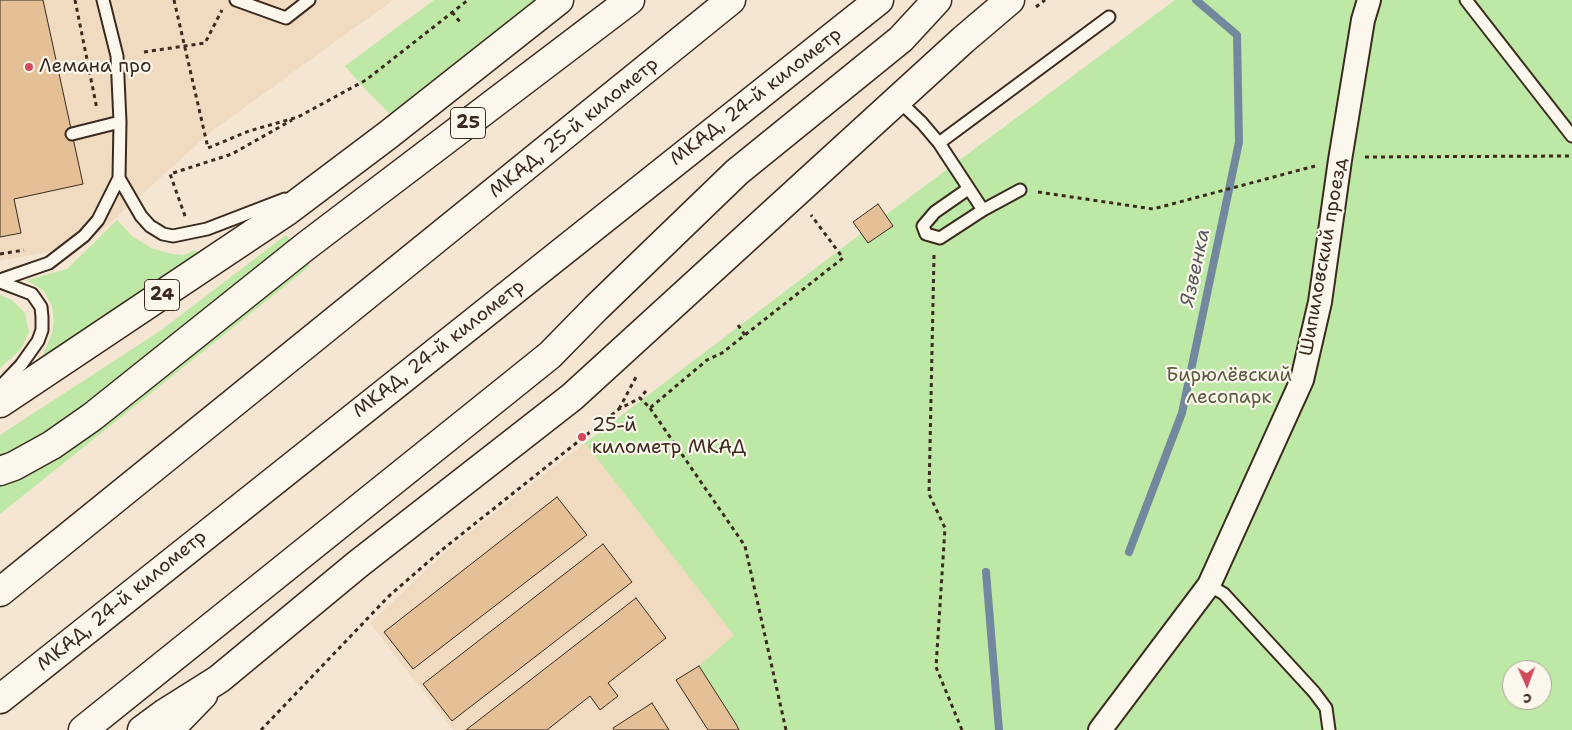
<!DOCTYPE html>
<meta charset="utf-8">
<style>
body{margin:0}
#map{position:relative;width:1572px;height:730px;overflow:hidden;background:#f4e6d2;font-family:"Shantell Sans",sans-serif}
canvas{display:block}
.north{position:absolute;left:1502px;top:660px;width:50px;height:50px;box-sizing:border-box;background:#fbf7ec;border:1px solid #aea59a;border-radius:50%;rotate:178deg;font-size:14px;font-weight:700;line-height:20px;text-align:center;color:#3b2a1e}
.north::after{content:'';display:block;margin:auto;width:18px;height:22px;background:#d1495b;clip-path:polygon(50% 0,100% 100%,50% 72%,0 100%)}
</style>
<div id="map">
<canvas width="1572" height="730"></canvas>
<div class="north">С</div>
</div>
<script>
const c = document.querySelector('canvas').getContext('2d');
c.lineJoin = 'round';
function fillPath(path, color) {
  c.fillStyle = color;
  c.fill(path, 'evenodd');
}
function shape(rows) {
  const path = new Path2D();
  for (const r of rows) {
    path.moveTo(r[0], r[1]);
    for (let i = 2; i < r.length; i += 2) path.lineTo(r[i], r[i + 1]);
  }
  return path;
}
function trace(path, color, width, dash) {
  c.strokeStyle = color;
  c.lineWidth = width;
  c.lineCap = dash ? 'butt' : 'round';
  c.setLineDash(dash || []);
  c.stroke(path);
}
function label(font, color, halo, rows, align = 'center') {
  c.font = font + ' "Shantell Sans",sans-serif';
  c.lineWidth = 4.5;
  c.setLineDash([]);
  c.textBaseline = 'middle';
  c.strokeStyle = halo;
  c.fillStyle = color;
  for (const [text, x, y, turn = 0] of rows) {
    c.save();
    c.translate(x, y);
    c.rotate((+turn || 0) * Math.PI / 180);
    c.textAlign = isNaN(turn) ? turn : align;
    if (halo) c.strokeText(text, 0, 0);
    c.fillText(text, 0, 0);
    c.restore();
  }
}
fillPath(shape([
 [0,0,393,0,212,131,87,244,0,261],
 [585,443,735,635,699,666,739,730,453,730,370,623,452,546]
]), '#f0dbc0');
fillPath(shape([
 [434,0,535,0,390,114,367,91,345,66],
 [1175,0,1572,0,1572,730,739,730,699,666,734,635,585,443,891,211],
 [1512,670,1542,670,1542,700,1512,700],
 [117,220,132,236,151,248,172,254,184,255,195,250,199,254,42,358,52,333,54,322,52,306,44,291,27,280,67,269],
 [286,235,310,266,0,514,0,435,160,331],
 [0,295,12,300,25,313,29,332,21,349,0,368]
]), '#bde8a5');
trace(shape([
 [1129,552,1182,413,1239,142,1237,35,1196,0],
 [986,572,999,730]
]), '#73889e', 8);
const building = shape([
 [0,0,43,0,83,184,14,199,21,233,0,237,0,0],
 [878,204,893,226,868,243,853,222,878,204],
 [557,497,587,535,413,669,384,632,557,497],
 [603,544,632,582,452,721,423,684,603,544],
 [636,598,666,638,608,683,618,696,600,710,590,696,547,730,466,730,636,598],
 [699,666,736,724,739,730,708,730,676,680,699,666],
 [652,703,669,730,614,730,613,728,652,703]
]);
fillPath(building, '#e5c096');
trace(building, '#3b2a1e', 1);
const lane = shape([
 [236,0,286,18,309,0],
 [1466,0,1572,136],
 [898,100,922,123,939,143,1109,17],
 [72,134,120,122],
 [939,143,983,210],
 [119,178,141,216,150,226,163,234,173,236,207,229,285,199],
 [968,189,935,212,923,226,926,234,940,238,983,210,1020,190],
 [0,280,49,263,84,236,98,220,119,178,120,122,117,56,103,0],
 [0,282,32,294,41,307,42,317,42,330,38,341,21,365,0,387],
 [1209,585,1224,594,1314,692,1326,708,1329,730]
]);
const street = shape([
 [1100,730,1209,585,1302,380,1320,302,1340,160,1363,20,1369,0]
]);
const primary = shape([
 [0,403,287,211,388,135,559,0],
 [169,730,203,695]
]);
const highway = shape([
 [0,471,14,466,52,445,92,417,306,246,630,0],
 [0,592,731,0],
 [0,699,879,0],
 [83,730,550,355,596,308,737,172,901,39,937,0],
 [142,730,165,713,219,679,358,564,572,397,963,40,1010,0]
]);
trace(lane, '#3b2a1e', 15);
trace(street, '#3b2a1e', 26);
trace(primary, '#3b2a1e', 31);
trace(highway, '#3b2a1e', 31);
trace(shape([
 [75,0,97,109],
 [174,0,208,148,249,131,298,117,366,80,468,0],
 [1036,7,1045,0],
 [452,12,460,22],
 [144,52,205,43,222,10],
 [1365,157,1569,156],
 [1038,192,1153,209,1315,166],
 [185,216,170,174,232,154,292,120],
 [0,254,24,250],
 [934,255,929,494,945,528,936,667,962,730],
 [738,325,745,335],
 [646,391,640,398,650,408,707,360,722,353,843,258,811,215],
 [650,408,745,546,786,730],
 [619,409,636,377],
 [261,730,389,596,443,549,619,409,640,398]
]), '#3b2a1e', 3, [4, 4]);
trace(lane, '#fbf7ec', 11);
trace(street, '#fbf7ec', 22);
trace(primary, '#fbf7ec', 28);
trace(highway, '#fbf7ec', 28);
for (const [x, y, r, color] of [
 [29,67,5,"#d1495b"],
 [582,437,5,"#d1495b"]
]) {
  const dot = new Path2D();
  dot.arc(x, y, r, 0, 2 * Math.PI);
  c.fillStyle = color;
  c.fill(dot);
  trace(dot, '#fbf7ec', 2);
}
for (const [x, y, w] of [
 [468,123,35],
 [162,295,35]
]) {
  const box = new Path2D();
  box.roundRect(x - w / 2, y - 15.5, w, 31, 4);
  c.fillStyle = '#fbf7ec';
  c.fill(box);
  trace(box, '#3b2a1e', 1);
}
label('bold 18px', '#3b2a1e', null, [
 ["25",468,123],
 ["24",162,295]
]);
label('19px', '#3b2a1e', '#fbf7ec', [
 ["Лемана про",39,67],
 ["25-й",592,426],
 ["километр МКАД",592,448]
], 'left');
label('19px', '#3b2a1e', '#fbf7ec', [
 ["МКАД, 24-й километр",756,97,-38],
 ["МКАД, 25-й километр",574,128,-39],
 ["Шипиловский проезд",1324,257,-80],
 ["МКАД, 24-й километр",439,349,-38],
 ["МКАД, 24-й километр",122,601,-39]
]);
label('19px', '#5c5a40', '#fbf7ec', [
 ["Бирюлёвский",1229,376],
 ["лесопарк",1229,398]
]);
label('italic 20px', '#57595e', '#fbf7ec', [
 ["Язвенка",1196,268,-78]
]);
</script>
